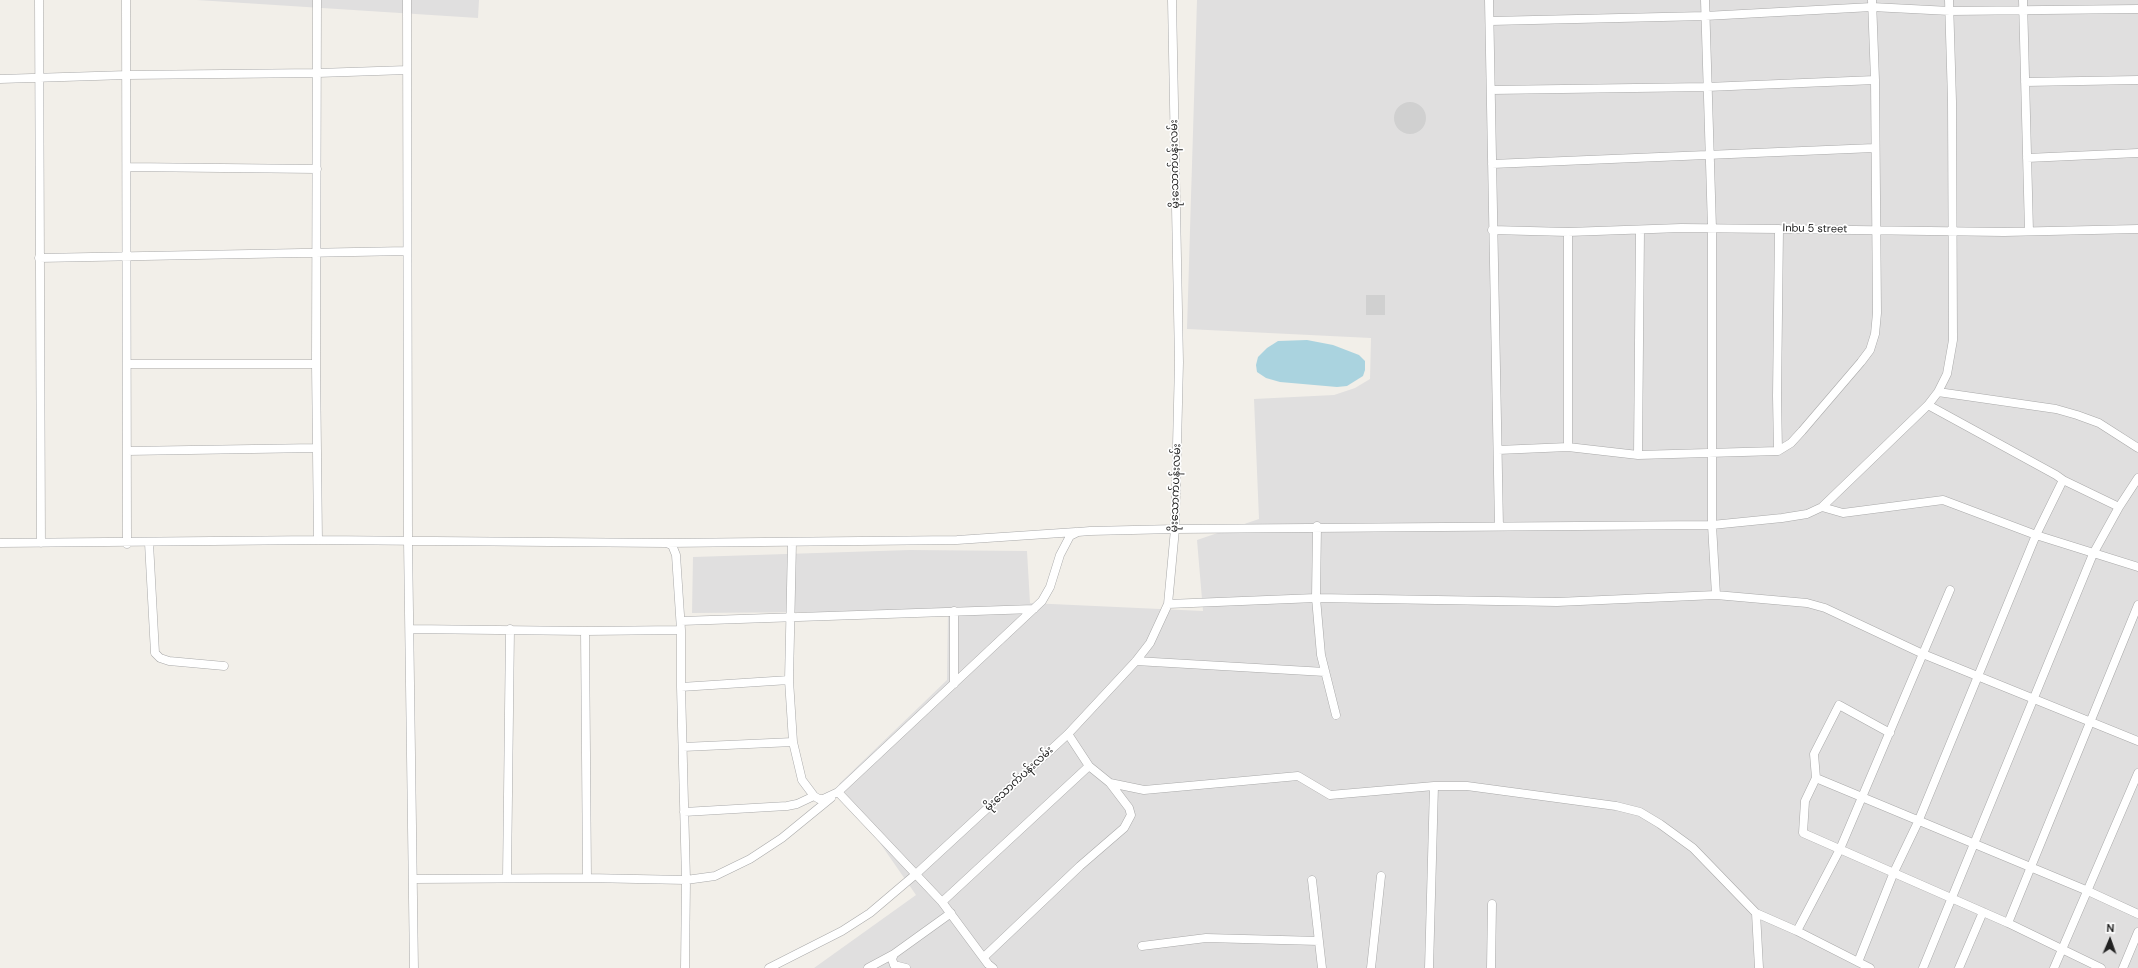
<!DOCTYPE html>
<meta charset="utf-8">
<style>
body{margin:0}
#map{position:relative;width:2138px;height:968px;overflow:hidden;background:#f2efe9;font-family:"DM Sans",sans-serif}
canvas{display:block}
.north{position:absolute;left:2090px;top:920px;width:40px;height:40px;-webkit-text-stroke:3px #fff;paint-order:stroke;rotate:2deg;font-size:11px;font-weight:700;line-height:16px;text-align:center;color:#222}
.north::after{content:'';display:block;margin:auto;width:14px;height:18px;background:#222;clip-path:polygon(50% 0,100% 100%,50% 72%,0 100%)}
</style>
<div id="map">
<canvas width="2138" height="968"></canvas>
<div class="north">N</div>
</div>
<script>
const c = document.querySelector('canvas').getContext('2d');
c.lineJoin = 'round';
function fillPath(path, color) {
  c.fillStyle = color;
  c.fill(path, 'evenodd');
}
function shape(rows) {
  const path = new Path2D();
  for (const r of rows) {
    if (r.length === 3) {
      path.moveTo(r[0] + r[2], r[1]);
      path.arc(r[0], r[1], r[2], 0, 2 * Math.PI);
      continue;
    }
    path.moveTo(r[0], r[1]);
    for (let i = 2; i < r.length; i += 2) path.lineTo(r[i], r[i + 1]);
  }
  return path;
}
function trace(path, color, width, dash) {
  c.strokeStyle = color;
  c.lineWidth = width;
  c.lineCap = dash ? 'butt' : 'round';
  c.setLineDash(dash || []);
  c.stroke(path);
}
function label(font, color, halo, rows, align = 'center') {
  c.font = font + ' "DM Sans","Noto Sans Myanmar",sans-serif';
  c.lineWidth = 3.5;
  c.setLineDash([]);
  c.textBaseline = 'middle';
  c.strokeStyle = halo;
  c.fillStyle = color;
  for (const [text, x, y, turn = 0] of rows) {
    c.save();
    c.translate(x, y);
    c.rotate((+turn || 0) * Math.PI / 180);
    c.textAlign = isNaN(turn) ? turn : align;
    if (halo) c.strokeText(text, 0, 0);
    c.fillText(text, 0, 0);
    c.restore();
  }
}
fillPath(shape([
 [197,0,479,0,478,18],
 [1197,0,2138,0,2138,968,814,968,916,895,839,784,947,680,948,611,692,613,693,557,910,550,1027,551,1030,603,1203,611,1197,540,1259,519,1254,399,1334,395,1355,388,1370,379,1371,338,1187,329]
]), '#e0dfdf');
fillPath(shape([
 [1410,118,16],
 [1366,295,1385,295,1385,315,1366,315]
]), '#d0d0d0');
fillPath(shape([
 [1307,340,1333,345,1359,355,1365,361,1365,370,1363,376,1347,386,1337,387,1280,382,1266,378,1257,372,1256,365,1258,357,1267,348,1278,341]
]), '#aad3df');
const minor = shape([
 [39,0,41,543],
 [126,0,127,544],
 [317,0,316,364,318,540],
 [407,0,408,541,414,968],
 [1489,0,1499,526],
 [1705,0,1712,228,1712,525,1716,595],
 [2023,0,2029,231],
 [1491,21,1705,16,1872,7,1950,11,2138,9],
 [0,79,127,75,318,73,407,70],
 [2025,82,2138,80],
 [1491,90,1707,87,1875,80],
 [2027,158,2138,153],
 [1492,164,1874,148],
 [127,167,317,169],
 [1492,230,1568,232,1681,228,1779,229,2004,232,2138,229],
 [1568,232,1568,447],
 [39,258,407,251],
 [127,364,316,364],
 [1938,392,2056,409,2077,415,2099,423,2138,448],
 [1498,450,1568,447,1638,455,1778,451,1791,443,1802,431,1861,362,1870,350,1875,334,1877,313,1875,80,1872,0],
 [127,451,316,448],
 [1778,451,1777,396,1779,229],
 [1638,455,1640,230],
 [2063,480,2119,507],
 [1822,507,1843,513,1943,500,2036,535,2138,567],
 [1317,526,1316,598,1557,602,1716,595,1807,603,1825,608,1923,654,2138,741],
 [0,543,318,540,666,543,672,545,676,555,681,630],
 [149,543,155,653,160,658,169,661,224,666],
 [666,543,957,540,1076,532],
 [1168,604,1316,598,1321,655,1336,715],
 [681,621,1034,609],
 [410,629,585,631,587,878,414,879],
 [585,631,681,630,681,687,789,680,793,742,802,780,814,796,819,799,823,799,838,792],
 [1136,661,1325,672],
 [789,680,792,543],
 [954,684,954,611],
 [681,687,686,880,685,968],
 [1890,733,1839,705,1814,754,1816,778,1805,801,1803,833,2008,923,2101,968],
 [1068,734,1089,766,1110,783,1144,790,1298,776,1330,795,1434,786,1467,786,1616,806,1640,812,1660,824,1693,848,1756,913,1797,931],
 [683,747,793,742],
 [1816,778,2088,891,2138,914],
 [684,812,787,806,797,804,814,796],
 [507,878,510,629],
 [587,878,686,880,715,876,750,859,782,838,831,798],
 [1312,880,1322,968],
 [942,902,1089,766],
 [1756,913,1759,968],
 [2008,923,2138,605],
 [1142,946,1206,938,1319,941],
 [984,957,1080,866,1124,828,1131,815,1129,808,1110,783],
 [1858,962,1894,872,1918,822,2036,535,2063,480,2056,475,1928,405],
 [769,968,842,931,870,913,916,874,1068,734,1136,661,1150,643,1168,604,1175,529,1179,362,1172,0],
 [868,968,894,954],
 [906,968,894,965,892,959,894,954,951,913],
 [993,968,988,964,942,902,838,792,1042,601,1050,587,1060,555,1070,536,1078,532,1090,531,1175,529,1712,525,1782,518,1807,514,1822,507,1928,405,1938,392,1947,374,1953,340,1952,101,1949,0],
 [1371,968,1381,876],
 [1429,968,1434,786],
 [1491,968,1492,904],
 [1870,968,1797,931,1840,849,1950,590],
 [1923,968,2093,554,2119,507,2138,478],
 [1959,968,1983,912],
 [2054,968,2138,773],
 [2123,968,2138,932]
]);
trace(minor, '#a9a9a9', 9);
trace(minor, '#fff', 8);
label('11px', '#222', '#fff', [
 ["မိုးသောက်ပန်းလမ်း",1175,164,-91],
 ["Inbu 5 street",1815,229,1],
 ["မိုးသောက်ပန်းလမ်း",1176,488,-88],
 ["မိုးသောက်ပန်းလမ်း",1019,779,-43]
]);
</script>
